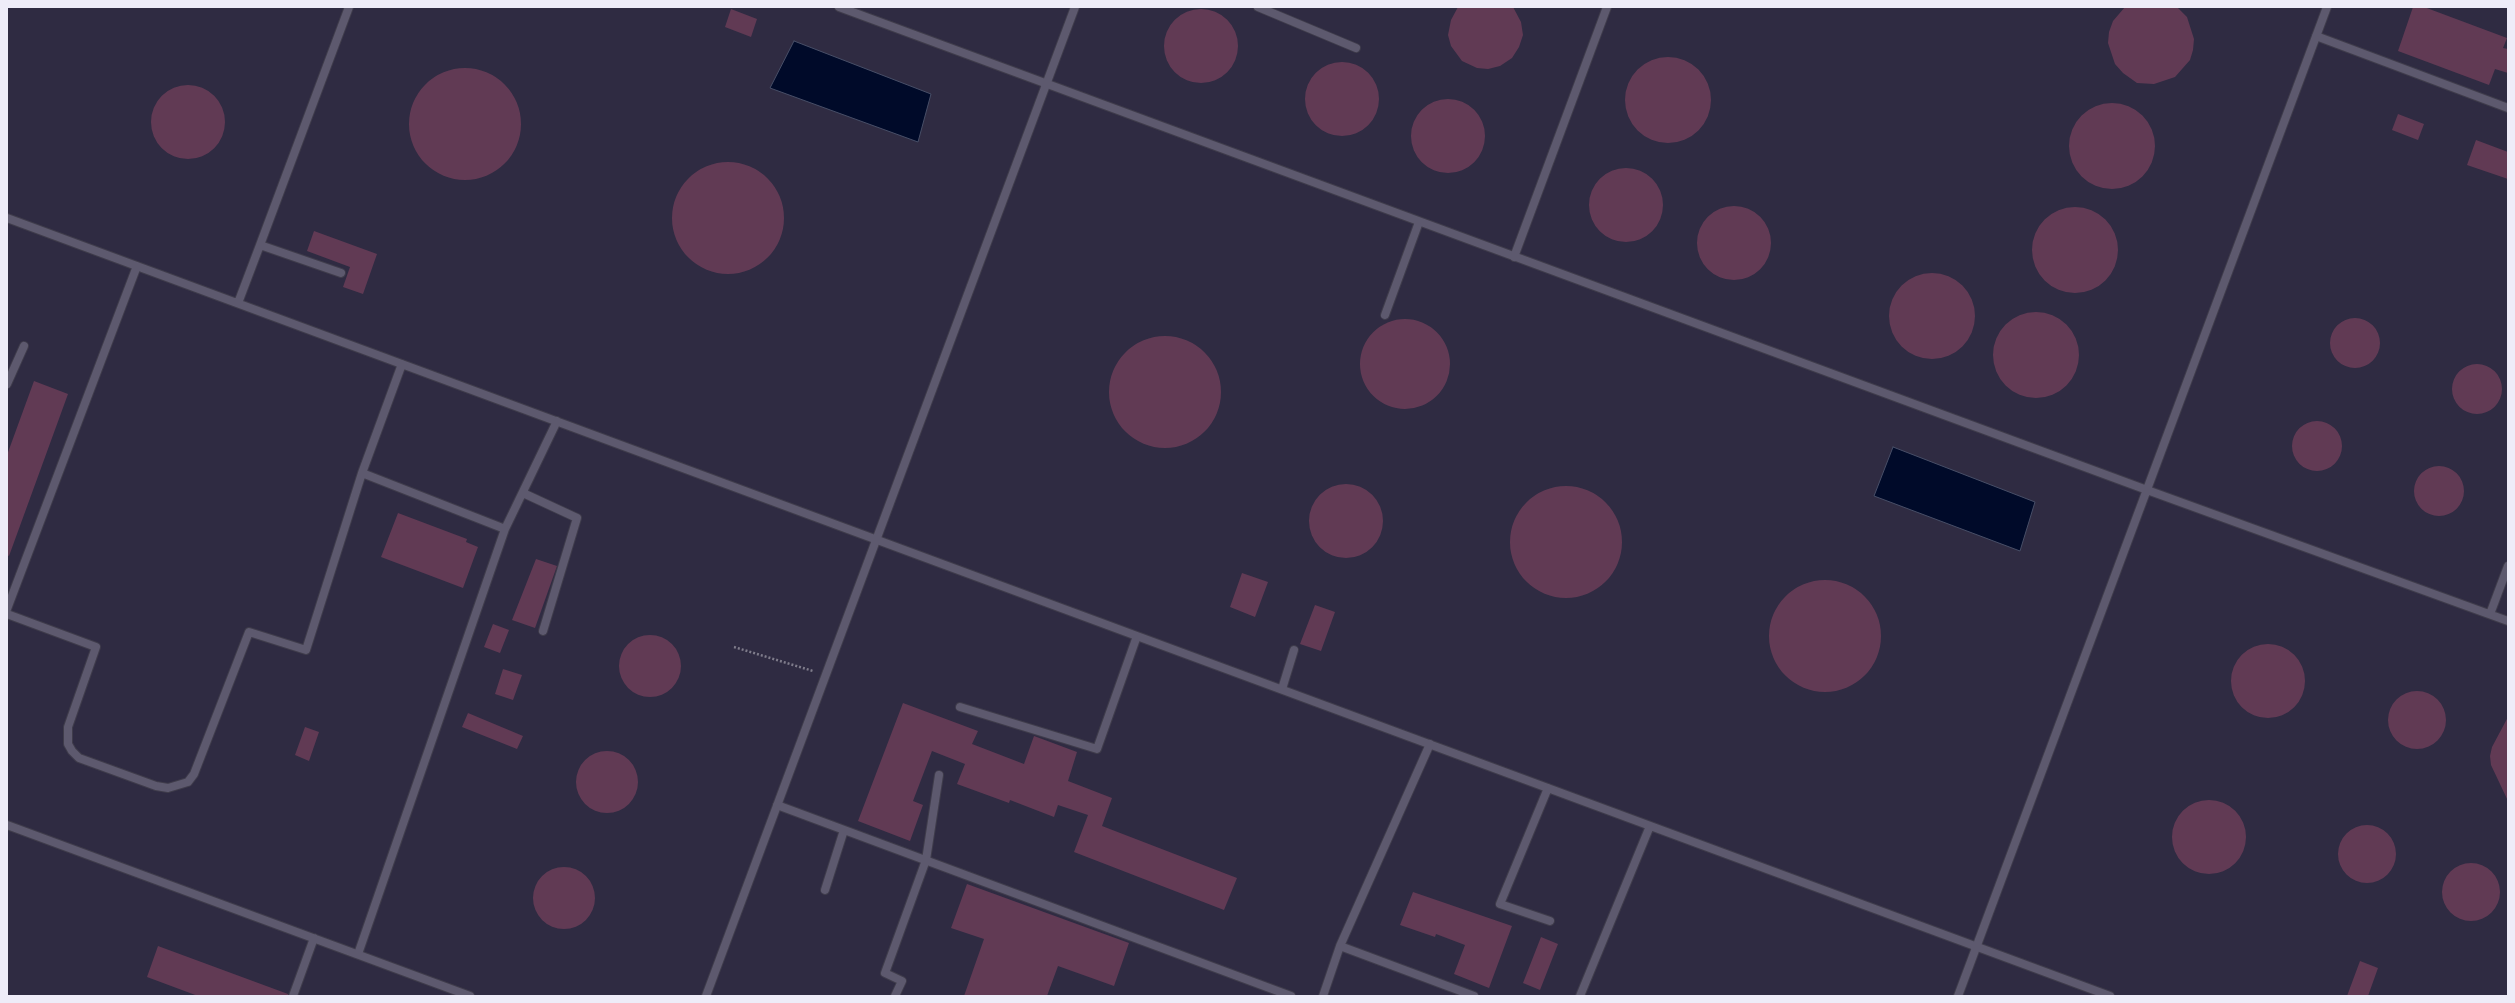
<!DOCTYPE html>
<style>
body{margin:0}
#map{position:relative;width:2515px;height:1003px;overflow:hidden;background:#252133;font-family:"Alegreya Sans",sans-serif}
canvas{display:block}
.frame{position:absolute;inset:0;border:8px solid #eeecf8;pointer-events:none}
</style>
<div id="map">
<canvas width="2515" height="1003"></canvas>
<div class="frame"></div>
</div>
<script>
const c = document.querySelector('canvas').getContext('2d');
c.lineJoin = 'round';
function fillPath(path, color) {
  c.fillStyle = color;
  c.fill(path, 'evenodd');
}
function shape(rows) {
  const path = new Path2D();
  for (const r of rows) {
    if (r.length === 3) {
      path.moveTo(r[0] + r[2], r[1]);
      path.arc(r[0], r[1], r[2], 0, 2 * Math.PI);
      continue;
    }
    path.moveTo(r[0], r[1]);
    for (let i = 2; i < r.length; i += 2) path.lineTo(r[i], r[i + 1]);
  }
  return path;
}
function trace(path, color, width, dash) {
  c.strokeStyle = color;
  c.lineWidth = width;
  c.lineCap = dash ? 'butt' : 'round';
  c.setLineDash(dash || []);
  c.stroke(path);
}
fillPath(shape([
 [7,7,2508,7,2508,996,7,996]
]), '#2f2b42');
const water = shape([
 [794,41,931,94,918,142,770,88,794,41],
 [1893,447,2035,502,2020,551,1874,496,1893,447]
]);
fillPath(water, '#000a29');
trace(water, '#474e67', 1);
fillPath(shape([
 [1458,7,1513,7,1521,22,1523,35,1519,47,1512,58,1500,66,1488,69,1477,68,1462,61,1451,46,1448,35,1451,20],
 [2125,7,2177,7,2187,17,2194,39,2193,50,2190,60,2175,77,2154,84,2137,83,2123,73,2115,64,2108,43,2109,32,2113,21],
 [2413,7,2424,7,2507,38,2503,48,2508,49,2508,73,2495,69,2489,85,2398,51],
 [1201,46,37],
 [731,9,757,19,751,37,725,27],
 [1668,100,43],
 [1342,99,37],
 [465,124,56],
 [188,122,37],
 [1448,136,37],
 [2112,146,43],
 [2398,114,2424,124,2418,140,2392,130],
 [2476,140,2508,152,2508,179,2467,165],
 [728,218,56],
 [1626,205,37],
 [1734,243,37],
 [2075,250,43],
 [314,231,377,254,363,294,343,287,350,267,307,251],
 [1932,316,43],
 [2036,355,43],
 [2355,343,25],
 [1405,364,45],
 [1165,392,56],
 [2477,389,25],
 [34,381,68,394,9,556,7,555,7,455],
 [2317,446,25],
 [2439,491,25],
 [1346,521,37],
 [1566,542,56],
 [398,513,467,539,466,542,478,547,463,588,381,557],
 [536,559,557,566,535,628,512,620],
 [1242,573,1268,582,1255,617,1230,607],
 [1825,636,56],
 [1315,605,1335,612,1321,651,1300,644],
 [493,624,509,630,500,653,484,647],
 [650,666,31],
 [2268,681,37],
 [503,669,522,675,513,700,495,694],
 [2417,720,29],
 [903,703,978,731,972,744,1024,764,1034,736,1077,752,1068,781,1112,798,1102,826,1237,878,1224,910,1074,852,1088,815,1058,805,1054,817,1010,800,1009,803,957,784,965,764,932,751,913,801,923,805,910,841,858,821],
 [468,713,523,736,517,749,462,727],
 [2508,717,2508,801,2491,765,2490,756,2492,747],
 [305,727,319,732,309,761,295,755],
 [607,782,31],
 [2209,837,37],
 [2367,854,29],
 [2471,892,29],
 [564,898,31],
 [967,884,1129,943,1114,986,1058,966,1047,996,964,996,984,939,951,928],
 [1413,892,1512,926,1489,988,1454,974,1465,945,1436,934,1435,937,1400,925],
 [1541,937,1558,944,1540,990,1523,983],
 [158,946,288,994,288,996,198,996,147,977],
 [2360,961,2378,968,2368,996,2347,996]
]), '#613a54');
const lane = shape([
 [839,7,2147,490,2508,621],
 [1258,7,1356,48],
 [2316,36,2508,108],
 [7,218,2110,996],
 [260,245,349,7],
 [1514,257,1607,7],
 [238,303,260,245,341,273],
 [1385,315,1419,222],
 [402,364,362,473,505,529,557,421],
 [7,384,24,346],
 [523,493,577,518,543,631],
 [7,609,137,266],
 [7,614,96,647,68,727,68,744,72,751,79,758,156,786,168,788,188,782,194,774,249,632,306,650,362,473],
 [2490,614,2508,566],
 [1282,689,1294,650],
 [960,707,1097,749,1137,636],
 [1548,788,1500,904,1550,921],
 [777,805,1291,996],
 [7,825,470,996],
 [825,890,844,830],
 [1340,946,1430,744],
 [358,954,505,529],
 [293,996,314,938],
 [706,996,1075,7],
 [895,996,902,981,885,973,926,860,939,775],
 [1323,996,1340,946,1474,996],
 [1580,996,1650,826],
 [1958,996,2327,7]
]);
trace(lane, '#3f3c4b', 10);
trace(shape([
 [734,647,813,671]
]), '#7f7c8b', 2.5, [2, 2]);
trace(lane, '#5d596e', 8);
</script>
